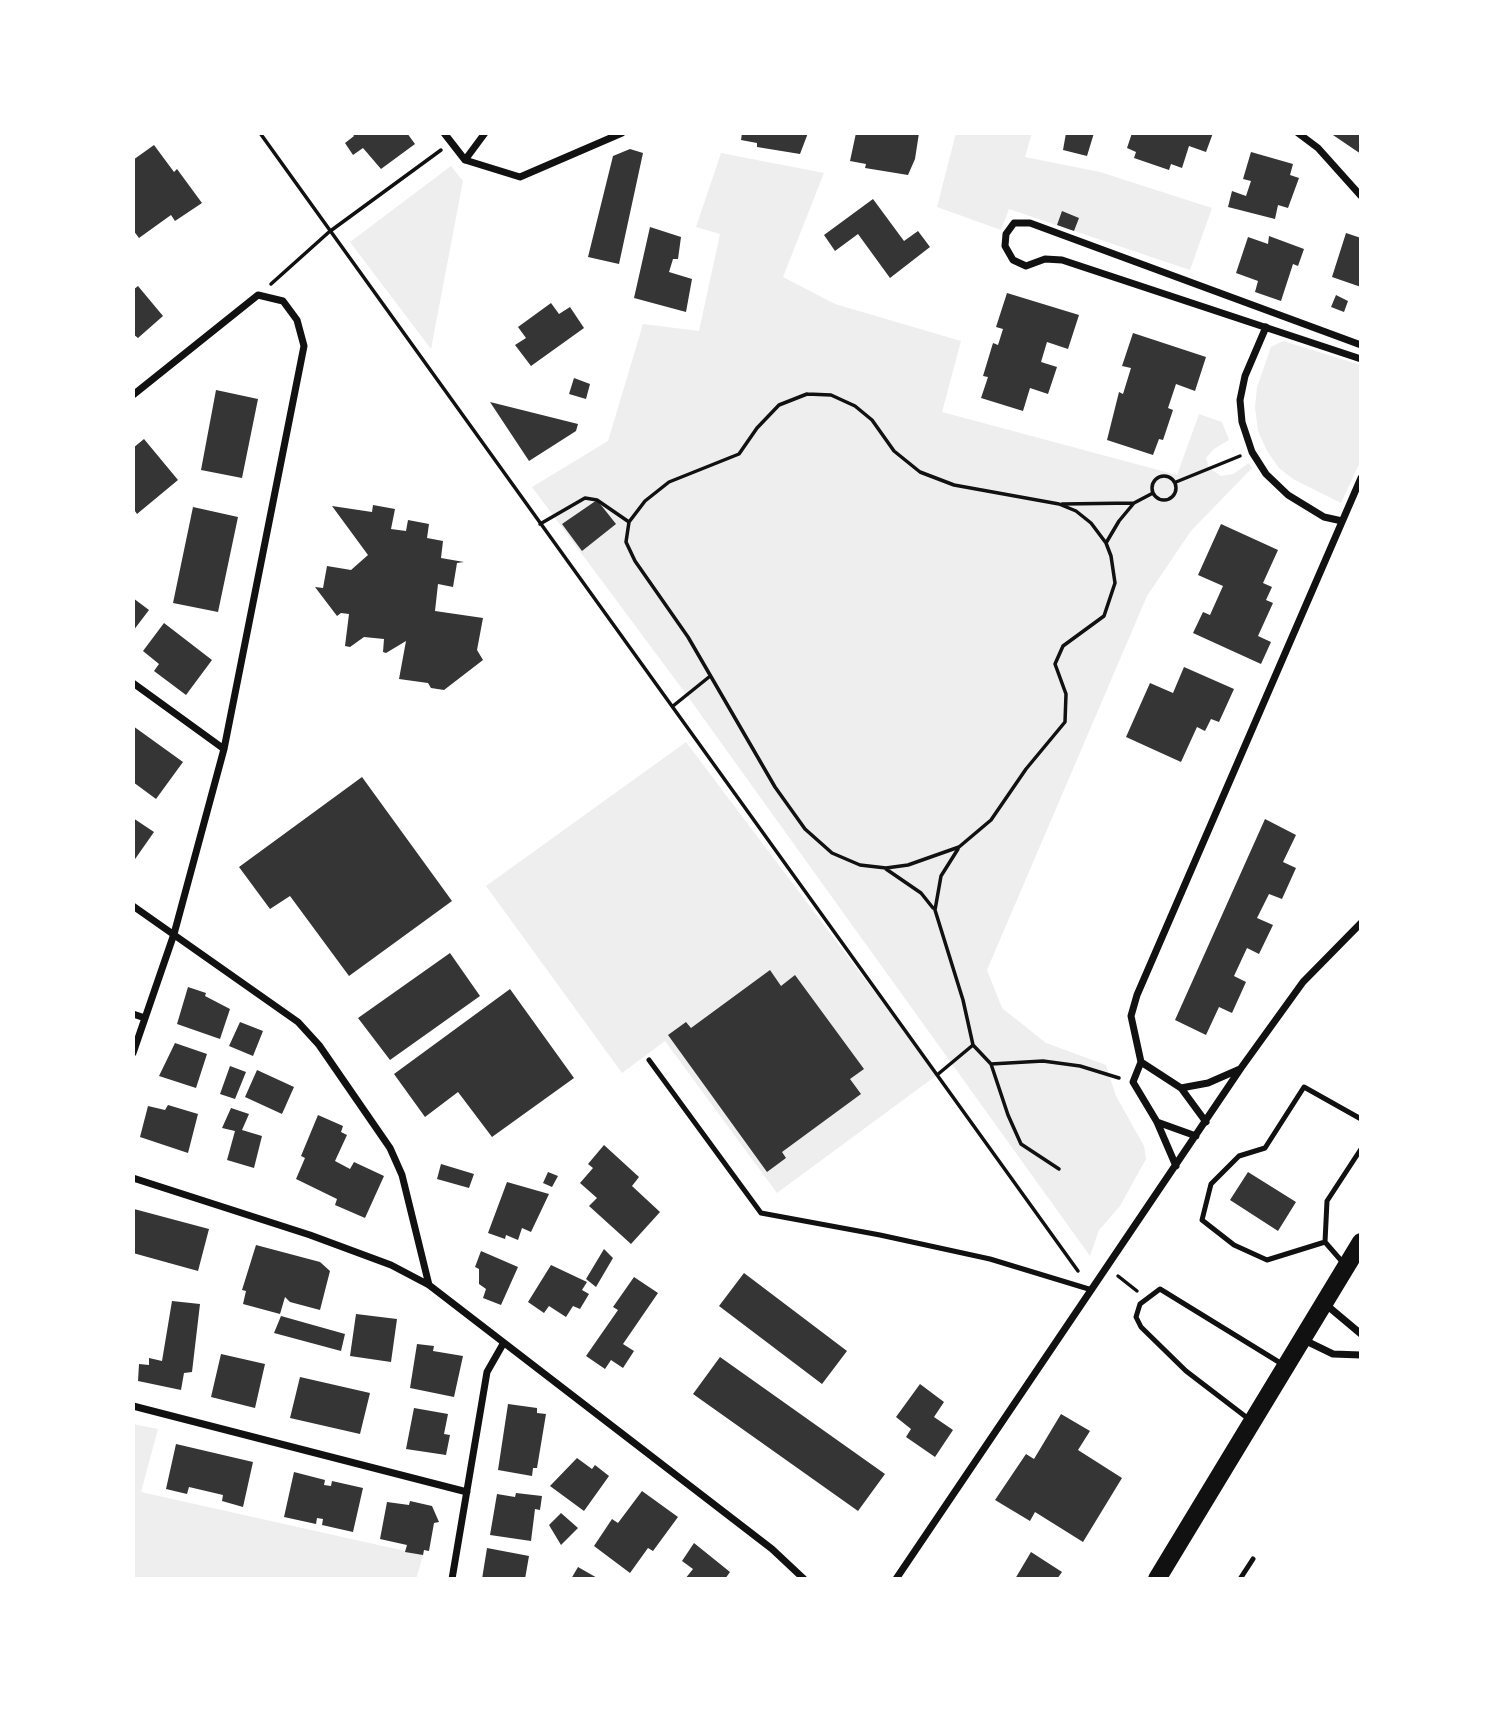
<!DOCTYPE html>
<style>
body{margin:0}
#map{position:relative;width:1494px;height:1712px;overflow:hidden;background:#fff;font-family:"Archivo Narrow",sans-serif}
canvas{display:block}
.frame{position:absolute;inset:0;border:135px solid #fff;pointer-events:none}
</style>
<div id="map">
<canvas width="1494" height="1712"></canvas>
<div class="frame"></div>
</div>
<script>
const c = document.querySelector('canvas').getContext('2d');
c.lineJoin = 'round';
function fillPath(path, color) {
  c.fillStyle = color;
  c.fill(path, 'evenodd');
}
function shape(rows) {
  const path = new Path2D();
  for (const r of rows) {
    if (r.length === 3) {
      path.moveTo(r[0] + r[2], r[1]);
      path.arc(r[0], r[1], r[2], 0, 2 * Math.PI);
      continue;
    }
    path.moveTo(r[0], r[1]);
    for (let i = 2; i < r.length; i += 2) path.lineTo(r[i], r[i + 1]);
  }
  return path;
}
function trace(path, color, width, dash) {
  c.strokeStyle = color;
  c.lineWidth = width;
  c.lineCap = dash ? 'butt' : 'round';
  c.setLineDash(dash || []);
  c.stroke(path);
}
fillPath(shape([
 [956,133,1032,133,1025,157,1100,172,1212,208,1190,270,1009,209,1001,230,937,207],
 [721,153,824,173,783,277,835,304,961,341,942,412,1177,475,1199,414,1222,422,1229,440,1214,449,1206,458,1209,468,1221,476,1233,474,1249,463,1252,468,1191,531,1147,596,987,970,1002,1008,1046,1043,1106,1065,1116,1096,1144,1146,1146,1159,1120,1206,1099,1230,1090,1256,686,694,532,487,608,441,643,324,699,331,720,234,696,227],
 [451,166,463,181,431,349,350,242],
 [1283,341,1361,365,1361,460,1341,503,1293,479,1279,468,1267,451,1258,431,1255,407,1257,387,1271,347],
 [686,742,937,1075,777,1193,665,1041,622,1073,486,886],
 [133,1424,158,1429,141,1492,423,1555,416,1579,133,1579]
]), '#eee');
fillPath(shape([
 [352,133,407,133,415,144,381,169,363,148,353,155,345,143,354,136],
 [742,133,808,133,800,154,757,147,757,143,741,140],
 [856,133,919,133,915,159,908,175,865,168,866,164,850,161],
 [1066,133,1094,133,1087,156,1063,150],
 [1132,133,1213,133,1206,152,1189,146,1182,168,1171,164,1169,170,1134,158,1136,152,1127,148],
 [1330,133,1361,133,1361,154],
 [154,145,174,172,177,169,202,203,175,221,171,215,139,238,133,230,133,160],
 [630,149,643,153,619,264,588,257,613,156],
 [1251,152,1293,164,1290,175,1299,178,1288,208,1278,205,1275,219,1228,207,1232,191,1246,196,1251,181,1243,179],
 [873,199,904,241,918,231,930,247,890,278,858,234,835,251,824,235],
 [1062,211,1079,218,1074,231,1057,225],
 [650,227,681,237,678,259,673,259,669,272,692,279,686,312,634,298],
 [1346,233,1361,238,1361,287,1332,277],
 [1269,236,1304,249,1298,266,1293,264,1281,301,1255,292,1258,281,1236,273,1248,237,1268,244],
 [138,286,163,316,138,338,133,334,133,290],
 [1007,293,1079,315,1068,349,1047,342,1041,362,1057,367,1048,394,1030,388,1023,411,981,398,988,377,983,376,993,343,998,345,1003,329,996,327],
 [1336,295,1348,301,1344,312,1331,307],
 [551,303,559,314,570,307,584,328,531,366,515,345,526,338,518,327],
 [1133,333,1206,357,1195,391,1176,384,1168,408,1173,410,1163,440,1159,439,1153,455,1107,440,1119,392,1123,394,1131,368,1122,366],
 [574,378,590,384,586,399,569,394],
 [216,390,258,399,242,478,201,470],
 [490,402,578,424,576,431,529,461],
 [144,439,178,480,137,514,133,508,133,448],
 [597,500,616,524,582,551,562,524],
 [373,505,395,509,391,529,406,531,408,520,429,524,427,538,443,541,441,558,464,562,457,563,453,587,438,584,435,611,483,618,477,650,483,660,444,690,431,688,428,683,399,679,406,641,386,653,383,652,384,639,364,637,350,647,345,646,349,614,341,613,337,616,315,587,323,588,327,566,351,570,368,555,332,506,372,512],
 [193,507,238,517,218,612,173,603],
 [1221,524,1278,550,1263,583,1272,587,1266,600,1273,603,1258,636,1271,642,1261,664,1193,633,1203,612,1210,615,1223,586,1198,575],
 [133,598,149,610,133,631],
 [164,623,212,660,186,695,154,671,159,664,143,651],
 [1184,667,1234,689,1219,722,1211,719,1205,731,1197,727,1181,762,1126,737,1150,683,1173,693],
 [133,726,183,762,156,799,133,782],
 [362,777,452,901,349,976,290,896,270,909,239,867],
 [133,818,154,832,133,862],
 [1265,819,1296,835,1283,862,1296,868,1282,899,1269,894,1257,918,1273,925,1259,954,1247,948,1234,976,1246,982,1232,1013,1219,1007,1206,1035,1175,1020],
 [450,953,480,996,390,1060,358,1018],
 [770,970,781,986,795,975,864,1069,850,1079,861,1094,782,1152,786,1158,767,1172,668,1035,686,1022,691,1028],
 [188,987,206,993,205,996,230,1009,220,1039,177,1024],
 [510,989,574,1078,492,1137,458,1092,425,1117,394,1074],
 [240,1022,263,1031,253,1056,229,1046],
 [175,1043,207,1054,196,1088,159,1076],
 [230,1066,246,1072,235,1099,220,1094],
 [257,1070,294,1087,282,1114,245,1097],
 [168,1105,198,1114,188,1153,140,1137,148,1106,165,1110],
 [231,1108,249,1114,242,1130,262,1136,254,1168,227,1160,235,1131,222,1128],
 [318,1115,343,1126,341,1132,347,1135,335,1161,350,1169,354,1162,384,1176,365,1218,335,1205,337,1199,296,1179,305,1158,301,1156],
 [604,1145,639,1177,632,1186,660,1212,631,1244,589,1206,597,1198,580,1183,593,1168,588,1164],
 [441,1164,474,1174,469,1188,437,1179],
 [548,1172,558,1176,552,1187,543,1183],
 [1248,1172,1296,1202,1278,1231,1230,1200],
 [507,1182,549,1194,531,1232,522,1228,518,1240,506,1235,505,1239,488,1233],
 [134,1209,209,1229,198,1271,133,1253],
 [256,1245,320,1262,330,1271,320,1310,290,1302,285,1297,280,1314,243,1304,246,1291,242,1290],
 [604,1249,613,1258,596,1287,586,1279],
 [481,1251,518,1267,501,1305,483,1298,486,1289,479,1284,479,1269,475,1267],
 [551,1265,587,1282,582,1290,589,1294,580,1309,573,1306,566,1317,549,1306,544,1313,528,1302],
 [744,1273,847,1351,822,1384,719,1306],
 [634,1277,658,1293,623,1344,634,1351,623,1368,611,1360,605,1369,586,1356,618,1310,613,1307],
 [172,1301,200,1304,192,1372,184,1373,181,1390,138,1381,139,1364,149,1365,149,1358,162,1361],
 [356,1314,397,1319,391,1362,350,1356],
 [281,1316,345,1334,341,1351,274,1333],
 [417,1344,434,1346,433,1351,463,1356,454,1397,410,1388],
 [221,1354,265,1364,255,1408,211,1397],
 [720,1357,885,1474,858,1511,693,1394],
 [300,1377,370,1393,360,1434,290,1418],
 [920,1384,944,1402,934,1417,953,1430,935,1457,906,1437,911,1429,896,1417],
 [508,1404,537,1408,537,1413,546,1414,537,1468,533,1468,532,1476,498,1470],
 [414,1408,448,1414,444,1434,450,1435,446,1455,406,1449],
 [1061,1414,1090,1431,1078,1450,1122,1478,1083,1542,1035,1512,1030,1521,995,1500,1026,1454,1034,1459],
 [176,1444,253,1462,243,1507,222,1501,223,1495,189,1487,187,1494,166,1489],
 [577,1458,592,1469,595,1465,609,1476,584,1511,550,1486],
 [294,1472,325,1480,324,1485,331,1486,332,1481,363,1488,353,1532,322,1525,323,1519,317,1518,316,1524,284,1517],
 [642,1491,678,1517,653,1551,648,1548,630,1573,594,1546,612,1519,618,1523],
 [516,1493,542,1496,540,1510,535,1509,531,1541,490,1535,497,1494,515,1497],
 [410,1501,432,1506,439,1522,434,1523,429,1551,424,1550,423,1555,405,1552,407,1545,380,1539,387,1502,409,1505],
 [561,1513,578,1528,561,1545,549,1525],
 [694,1543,730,1572,725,1579,685,1579,693,1569,682,1561],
 [487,1548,529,1556,525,1579,482,1579],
 [1031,1552,1062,1572,1057,1579,1015,1579],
 [578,1567,599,1579,571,1579]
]), '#353535');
trace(shape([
 [260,133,1078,1271],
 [271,284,329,232,441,150],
 [807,394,831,395,855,406,872,420,894,451,920,472,954,485,1059,504,1076,511,1091,523,1106,543,1111,556,1115,583,1104,616,1063,646,1055,664,1066,694,1065,722,1026,769,991,820,959,847,908,865,886,868,860,865,832,853,805,829,775,787,688,637,635,561,626,542,629,522,645,501,669,482,739,454,757,428,779,405,807,394],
 [1164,488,12],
 [1176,482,1240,456],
 [1062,504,1134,503],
 [540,524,585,498,597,500,629,522],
 [1106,543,1119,521,1134,503,1153,493],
 [673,706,709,677],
 [958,849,941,876,935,910,963,1000,973,1045,991,1064,1043,1061,1080,1066,1119,1078],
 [886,869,921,893,933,908],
 [991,1064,1008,1115,1021,1144,1059,1169],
 [937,1075,973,1045],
 [1118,1276,1137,1291]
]), '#111', 3.5);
trace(shape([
 [649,1060,761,1213,880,1235,990,1259,1092,1290],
 [1325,1242,1267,1260,1234,1245,1202,1220,1211,1184,1239,1156,1265,1148,1304,1087,1361,1119],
 [1345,1265,1325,1242,1327,1201,1361,1149],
 [1250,1420,1186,1371,1141,1327,1136,1317,1140,1304,1160,1289,1282,1364],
 [1240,1579,1253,1559]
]), '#111', 5);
trace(shape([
 [444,133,465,160,520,177,622,133],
 [1298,133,1318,148,1361,196],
 [465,160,485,133],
 [1266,327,1245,376,1240,400,1242,422,1252,452,1266,474,1288,495,1324,517,1342,521],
 [1361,345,1030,223,1014,223,1006,234,1005,246,1013,260,1026,266,1045,259,1062,260,1361,359],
 [133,395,258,295,283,301,297,320,304,346,224,749,174,934,133,1053],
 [133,683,224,749],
 [133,906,298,1022,319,1045,390,1148,402,1175,429,1285],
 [133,1014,145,1018],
 [1141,1062,1131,1016,1137,995,1361,478],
 [1181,1088,1206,1122],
 [1157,1122,1196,1136],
 [1176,1166,1157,1122,1133,1082,1141,1062,1181,1088,1208,1083,1240,1069],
 [133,1178,310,1235,391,1265,429,1285,772,1549,804,1579],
 [1324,1303,1361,1334],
 [1302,1339,1333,1354,1361,1355],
 [133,1406,467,1492],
 [452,1579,487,1372,503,1344],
 [896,1579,1241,1068,1303,982,1361,923]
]), '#111', 7);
trace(shape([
 [1157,1579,1361,1242]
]), '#111', 18);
</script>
